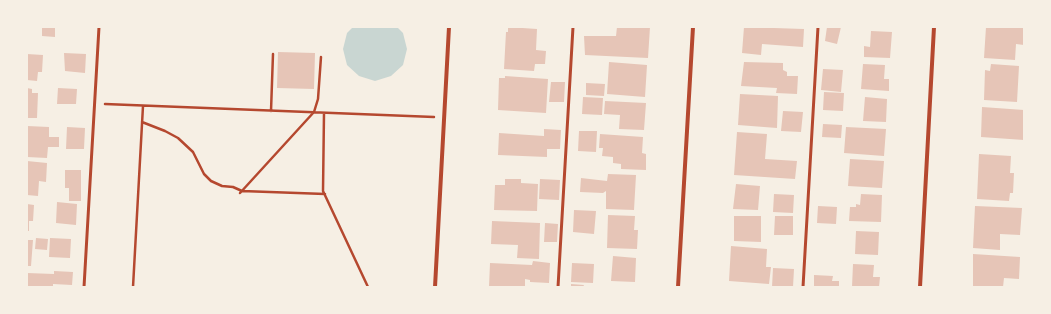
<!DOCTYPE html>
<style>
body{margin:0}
#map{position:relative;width:1051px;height:314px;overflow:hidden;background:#f6efe4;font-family:Mulish,sans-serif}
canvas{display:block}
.frame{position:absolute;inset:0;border:28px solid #f6efe4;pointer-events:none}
</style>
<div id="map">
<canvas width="1051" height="314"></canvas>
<div class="frame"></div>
</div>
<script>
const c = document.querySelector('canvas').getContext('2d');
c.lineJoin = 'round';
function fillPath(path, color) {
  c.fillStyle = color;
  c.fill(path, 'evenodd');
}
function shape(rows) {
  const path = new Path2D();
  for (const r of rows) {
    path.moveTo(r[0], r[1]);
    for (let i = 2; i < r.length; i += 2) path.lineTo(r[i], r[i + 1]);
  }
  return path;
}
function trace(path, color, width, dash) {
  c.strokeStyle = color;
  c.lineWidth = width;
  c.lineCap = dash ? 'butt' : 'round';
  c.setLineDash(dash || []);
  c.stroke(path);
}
fillPath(shape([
 [353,27,397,27,403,33,407,49,403,65,391,76,375,81,359,76,347,65,343,49,347,33]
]), '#c9d6d2');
fillPath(shape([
 [42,27,55,27,55,37,42,36],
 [508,27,537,29,536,50,546,51,545,64,535,64,534,71,504,69,506,32,508,32],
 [617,27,650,27,648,58,585,55,584,36,616,36],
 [744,27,804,29,803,47,762,44,761,55,742,53],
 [827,27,841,27,837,44,825,41],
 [986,27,1024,27,1024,45,1016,44,1015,60,984,58],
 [871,31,892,32,890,58,864,57,864,46,870,47],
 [278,52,315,53,314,89,277,88],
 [64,53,86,54,85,73,65,71],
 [27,54,43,55,42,72,38,72,37,81,27,80],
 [609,62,647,65,645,97,607,94],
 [744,62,783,63,783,70,787,72,787,76,798,76,797,94,776,93,777,88,741,86],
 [863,64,885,65,884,79,889,79,889,91,861,89],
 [991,64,1019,66,1017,102,984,100,985,70,990,71],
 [823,69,843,70,841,92,821,90],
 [505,76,548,79,546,113,498,110,499,78,505,78],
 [551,82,565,82,564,102,549,102],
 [586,83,605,84,604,96,586,95],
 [27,88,32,89,32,93,38,93,37,118,27,118],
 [58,88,77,89,76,104,57,104],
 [824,92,844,93,843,111,823,110],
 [740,94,778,96,777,128,738,125],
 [583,97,603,98,602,115,582,114],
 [865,97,887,99,886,122,863,121],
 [605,101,646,103,644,130,619,129,620,115,604,114],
 [982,107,1024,110,1024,140,981,137],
 [783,111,803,112,801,132,781,131],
 [823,124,842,125,841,138,822,137],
 [27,126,49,127,49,137,59,137,59,147,48,147,47,158,27,157],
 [67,127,85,128,84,149,66,149],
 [846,127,886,129,884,156,844,153],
 [544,129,561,130,560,149,547,149,547,157,498,155,499,133,544,136],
 [579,131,597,131,596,152,578,151],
 [737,132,767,134,765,159,797,161,795,179,734,175],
 [600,134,643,137,642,153,646,154,646,170,621,169,621,164,613,163,613,157,602,156,603,148,599,148],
 [979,154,1011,156,1010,173,1014,173,1013,193,1010,193,1009,201,977,199],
 [850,159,884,161,882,188,848,186],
 [27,161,47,163,46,182,39,181,38,196,27,195],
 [65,170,81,170,81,201,69,201,69,188,65,188],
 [608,174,636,175,634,210,606,209,606,191,603,193,580,192,581,178,607,181],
 [505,179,521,179,521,183,538,184,537,211,494,210,495,185,505,185],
 [540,179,560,180,559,200,539,199],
 [736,184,760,186,758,210,733,209],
 [774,194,794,195,793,213,773,212],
 [861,194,882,195,881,222,849,221,850,207,856,207,856,204,860,205],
 [57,202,77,204,76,225,56,223],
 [27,204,34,205,33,221,29,221,29,231,27,231],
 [818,206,837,207,836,224,817,223],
 [975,206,1022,208,1020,235,1000,234,1000,250,973,248],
 [574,210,596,211,594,234,573,232],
 [608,215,635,216,634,230,638,230,637,249,607,248],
 [734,216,761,216,761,242,734,241],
 [775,216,793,216,793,235,774,235],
 [492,221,540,223,539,259,517,258,518,245,491,244],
 [545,223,558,224,557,242,544,242],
 [856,231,879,232,878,255,855,254],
 [36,238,48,239,47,250,35,249],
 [50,238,71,239,70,258,49,257],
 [27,240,33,240,31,266,27,266],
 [731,246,767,249,766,267,771,267,769,284,729,281],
 [973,254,1020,257,1019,279,1004,278,1003,287,973,287],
 [613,256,636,258,635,282,611,281],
 [533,261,550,263,549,283,530,282,530,280,525,279,525,287,489,287,490,263,532,265],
 [572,263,594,264,593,283,571,282],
 [853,264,874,265,873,277,880,277,879,287,852,287],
 [773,268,794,269,793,287,772,287],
 [54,271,73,272,72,285,53,284,53,287,27,287,27,273,54,274],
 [814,275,833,276,832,281,839,281,839,287,814,287],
 [571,284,584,285,583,287,571,287]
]), '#e6c5b7');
trace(shape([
 [105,104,434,117],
 [271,111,273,54],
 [324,113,323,191,368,287],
 [142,122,165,131,178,138,193,152,204,174,211,181,222,186,233,187,242,191,325,194],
 [240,193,314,112,318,99,321,57],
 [133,287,143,106]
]), '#b5482f', 2.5);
trace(shape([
 [84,287,99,27],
 [558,287,573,27],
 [803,287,818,27]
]), '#b5482f', 3);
trace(shape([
 [435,287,449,27],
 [678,287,693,27],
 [920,287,934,27]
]), '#b5482f', 4);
</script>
